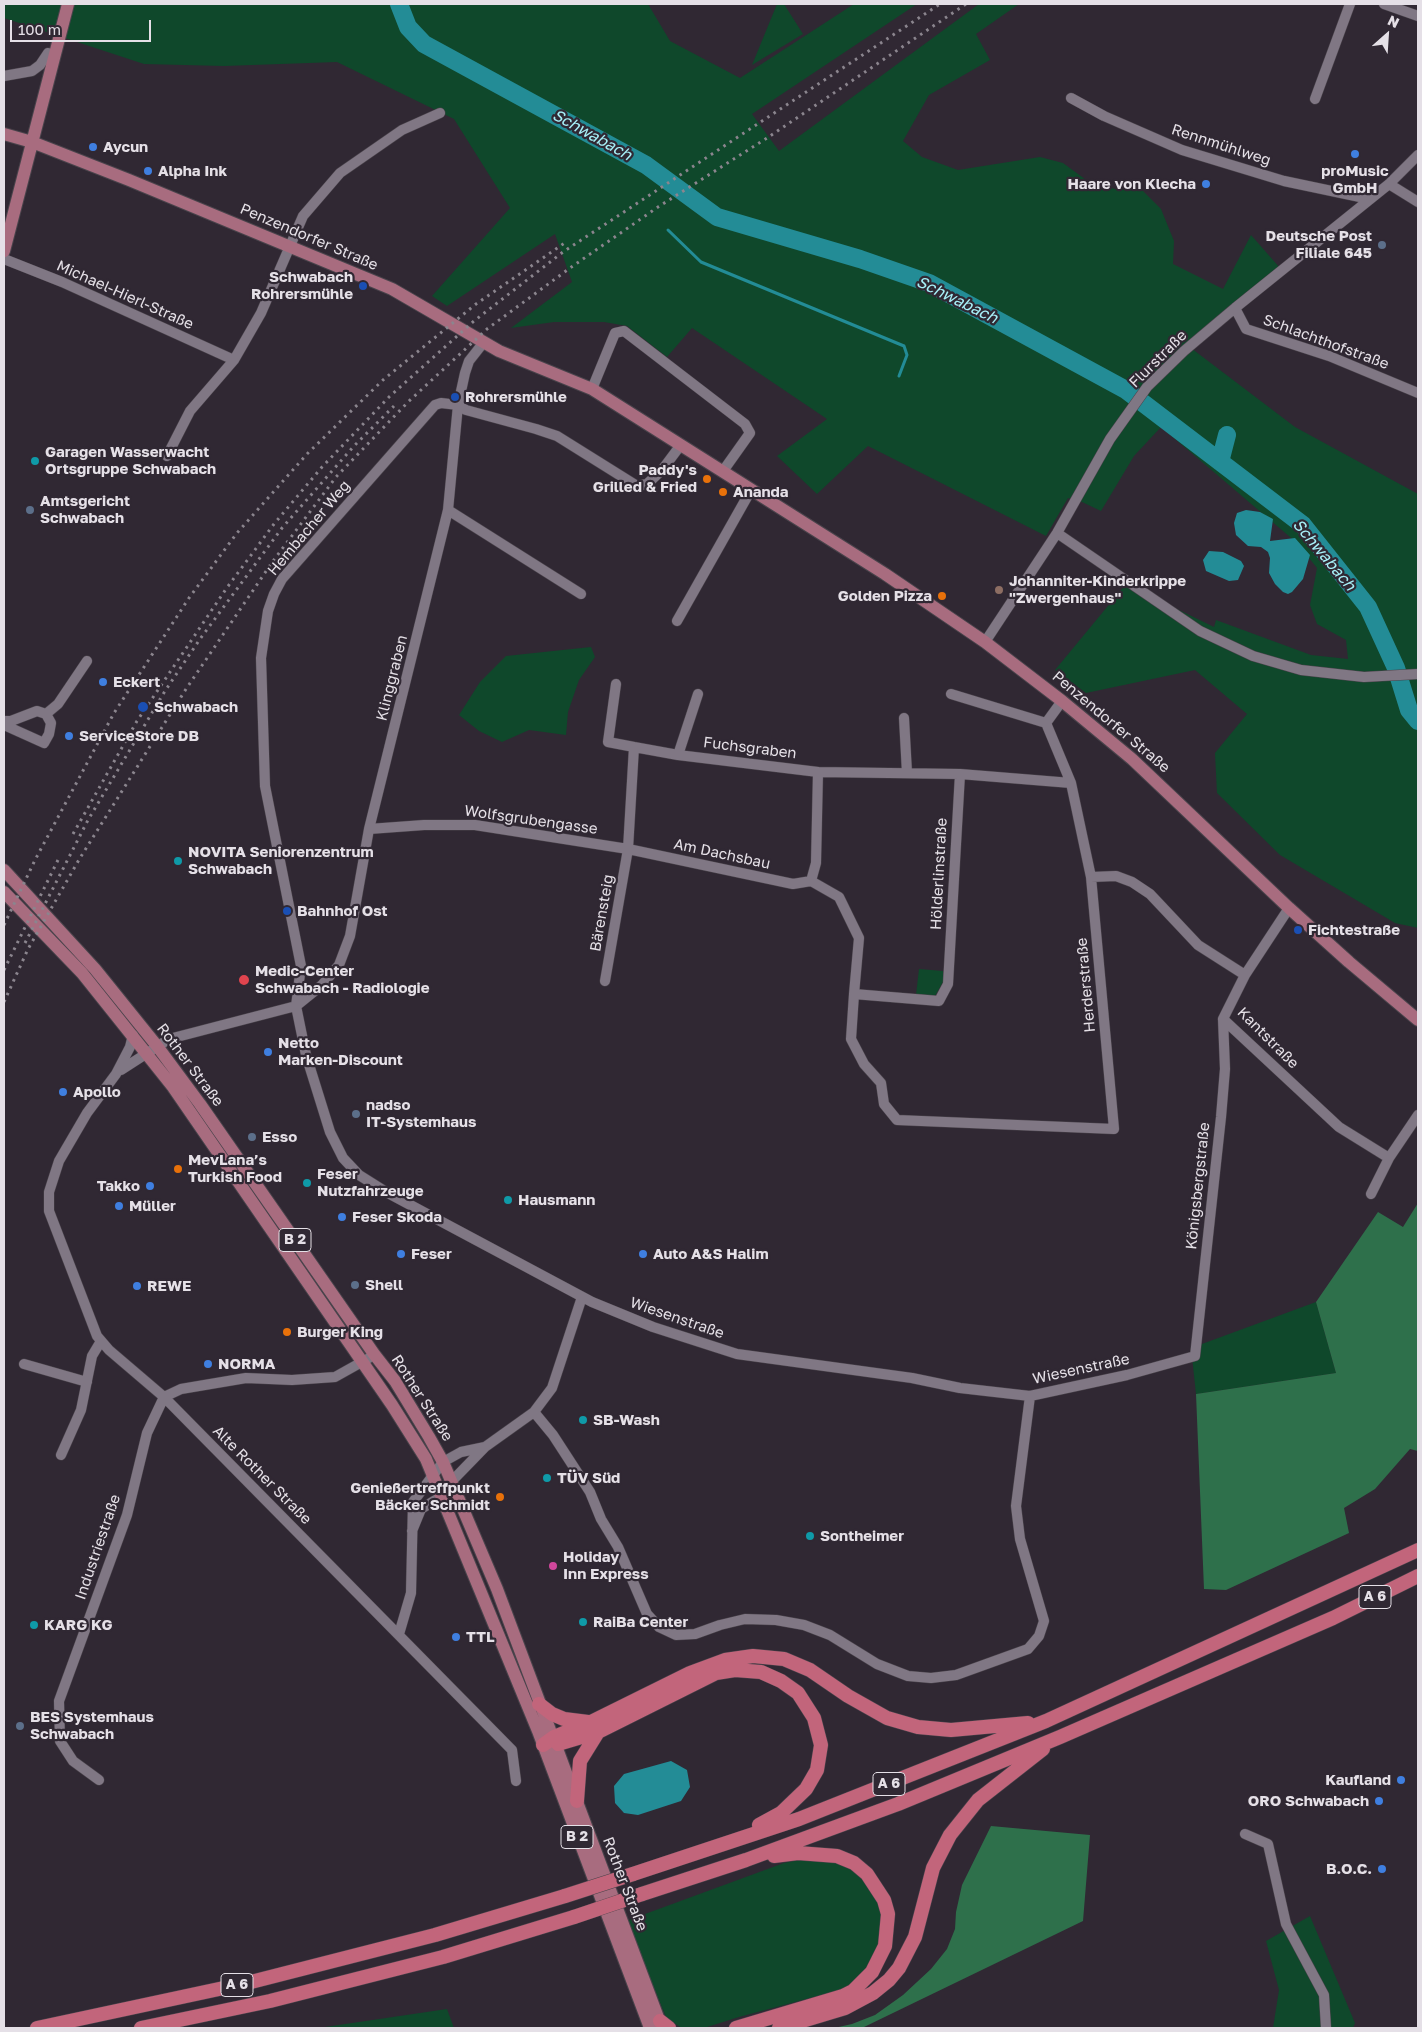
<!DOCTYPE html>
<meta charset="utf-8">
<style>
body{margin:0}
#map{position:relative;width:1422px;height:2032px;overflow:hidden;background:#302833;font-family:"Golos Text",sans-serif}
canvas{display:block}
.frame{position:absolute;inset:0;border:5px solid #e5e0e7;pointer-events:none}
.north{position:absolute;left:1362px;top:10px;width:50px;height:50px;-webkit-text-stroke:4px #302833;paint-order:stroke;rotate:26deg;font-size:14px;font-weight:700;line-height:20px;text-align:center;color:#e5e0e7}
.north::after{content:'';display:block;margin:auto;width:18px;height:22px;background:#e5e0e7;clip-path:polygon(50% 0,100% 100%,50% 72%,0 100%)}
.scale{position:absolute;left:10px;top:20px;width:141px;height:22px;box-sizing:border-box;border:2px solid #e5e0e7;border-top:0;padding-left:6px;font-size:15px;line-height:18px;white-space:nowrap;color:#e5e0e7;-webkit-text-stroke:4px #302833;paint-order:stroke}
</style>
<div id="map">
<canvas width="1422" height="2032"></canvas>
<div class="frame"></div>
<div class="north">N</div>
<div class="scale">100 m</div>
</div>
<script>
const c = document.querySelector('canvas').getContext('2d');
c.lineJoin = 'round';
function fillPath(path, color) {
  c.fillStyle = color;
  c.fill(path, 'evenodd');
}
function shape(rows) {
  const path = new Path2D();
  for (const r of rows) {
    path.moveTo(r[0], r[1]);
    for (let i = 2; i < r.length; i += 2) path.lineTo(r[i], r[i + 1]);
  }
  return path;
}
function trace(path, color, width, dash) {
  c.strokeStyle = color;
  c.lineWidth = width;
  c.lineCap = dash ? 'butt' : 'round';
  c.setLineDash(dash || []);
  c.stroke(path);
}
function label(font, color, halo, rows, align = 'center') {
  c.font = font + ' "Golos Text",sans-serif';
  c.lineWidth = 4.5;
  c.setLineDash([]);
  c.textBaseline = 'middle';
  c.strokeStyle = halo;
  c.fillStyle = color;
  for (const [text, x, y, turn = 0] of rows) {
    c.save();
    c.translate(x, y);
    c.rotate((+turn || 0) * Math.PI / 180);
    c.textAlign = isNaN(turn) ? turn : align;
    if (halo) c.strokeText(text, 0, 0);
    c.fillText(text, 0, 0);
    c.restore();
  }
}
fillPath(shape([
 [4,4,648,4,670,41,740,78,854,4,917,4,752,114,779,151,979,4,1019,4,976,34,990,60,929,95,903,141,922,157,958,170,1040,157,1063,163,1089,182,1115,189,1143,191,1161,209,1174,241,1173,264,1223,289,1251,235,1280,268,1225,310,1187,345,1295,427,1418,494,1418,928,1395,923,1280,855,1217,793,1215,753,1247,714,1195,670,1086,693,1055,670,1126,584,1214,627,1216,620,1311,655,1348,659,1346,640,1317,624,1310,605,1317,568,1297,543,1161,427,1134,456,1101,511,1082,502,1068,498,1046,536,868,446,817,494,777,456,827,419,692,328,667,357,627,326,604,322,554,322,511,328,572,282,555,234,447,306,432,296,510,208,454,119,337,62,224,66,144,64,4,18],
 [777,4,784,4,803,34,752,65],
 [591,647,595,657,579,680,568,712,566,735,529,730,502,742,479,731,459,715,480,682,506,656],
 [919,969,943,971,943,982,935,996,916,995],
 [1316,1302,1336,1373,1196,1394,1191,1348],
 [814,1857,845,1865,862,1876,880,1902,883,1918,882,1939,870,1966,851,1984,840,1990,739,2017,704,2028,680,2027,666,2017,626,1921,784,1863],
 [1310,1916,1355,2023,1353,2028,1273,2028,1279,1990,1266,1941],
 [447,2009,454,2028,321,2028,325,2027]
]), '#0f482b');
fillPath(shape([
 [1418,1203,1418,1451,1410,1449,1375,1489,1344,1508,1349,1533,1226,1590,1204,1589,1196,1394,1336,1373,1316,1302,1378,1212,1403,1227],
 [991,1826,1090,1835,1083,1921,862,2028,834,2028,852,2024,875,2015,903,1995,931,1969,947,1949,955,1929,956,1912,962,1885]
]), '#2e704b');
fillPath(shape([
 [1246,510,1260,512,1273,519,1270,541,1295,538,1310,555,1303,579,1292,592,1288,594,1283,592,1275,584,1269,573,1270,558,1268,552,1261,547,1248,546,1236,535,1234,523,1237,513],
 [1209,551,1223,552,1241,561,1244,566,1238,580,1229,581,1206,571,1203,560],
 [671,1761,687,1770,690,1787,681,1801,638,1815,624,1813,615,1803,614,1786,624,1774]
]), '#238c96');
trace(shape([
 [668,230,701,262,904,346,907,355,899,376]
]), '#238c96', 3);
trace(shape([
 [399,4,408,27,424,44,646,165,717,217,860,259,929,283,1126,390,1303,525,1368,607,1396,668,1409,710,1418,721],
 [1220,462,1227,435]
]), '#238c96', 18);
const minor = shape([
 [1384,4,1418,16],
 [4,76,32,71,40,65,48,53],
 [1071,98,1104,116,1182,150,1284,181,1360,197,1367,201],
 [1315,99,1350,4],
 [1389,184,1418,202],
 [4,259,62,282,234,360],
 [1235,308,1246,329,1329,356,1418,393],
 [592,389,615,333,624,331,745,424,750,433,723,471],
 [680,446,662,470,647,484,637,486,557,436,536,429,466,410,458,405,441,403,435,405,282,579,274,594,268,611,261,658,265,786,301,966,296,1006,306,1055,330,1132,343,1158,359,1175,386,1192,592,1302,653,1327,737,1354,912,1378,960,1388,1030,1396,1127,1375,1195,1356,1221,1117,1225,1069,1223,1019],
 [167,456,190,411,234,360,261,313,303,216,340,173,402,130,440,113],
 [448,510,581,594],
 [1057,533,1200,631,1253,656,1301,670,1364,677,1418,674],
 [677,621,751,490],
 [985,642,1057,533,1110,439,1147,387,1184,351,1235,308,1389,184,1418,155],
 [616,684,608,742,634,747],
 [951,694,1046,723],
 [46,714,58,704,87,661],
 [904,718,907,773],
 [4,721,11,721,37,711,46,714,51,723,49,734,44,743,4,725],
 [678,755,698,694],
 [818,772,960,774],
 [369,829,424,825,475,825,628,849,793,884,811,881],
 [1091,877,1116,876,1132,882,1150,894,1198,945,1245,975],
 [811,881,839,897,859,938,854,994,939,1001,948,984,960,774,1071,783],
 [1289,908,1245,975,1223,1019,1339,1127,1389,1158],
 [605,981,628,849,634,747,678,755,818,772,816,863,811,881],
 [854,994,851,1039,864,1064,881,1083,884,1104,897,1120,1114,1129,1091,877,1071,783,1046,723,1062,701],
 [133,1035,130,1047,116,1074,87,1113,59,1161,49,1192,49,1211,97,1336,109,1350,164,1397,512,1750,516,1781],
 [121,1070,169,1039,296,1006,322,985,339,965,350,936,369,829,448,510,458,405,465,373,469,361,484,342],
 [1371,1194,1389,1158,1418,1115],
 [24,1364,87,1382],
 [534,1412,553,1435,590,1492,601,1519,618,1547,647,1614,659,1627,676,1635,695,1634,720,1625,745,1619,776,1620,804,1625,830,1635,877,1664,908,1676,931,1678,956,1675,1028,1649,1039,1636,1044,1621,1020,1539,1016,1506,1030,1396],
 [61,1455,81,1410,92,1356,101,1341],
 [412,1531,421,1509,442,1496,451,1482,485,1447,534,1412,552,1388,582,1297],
 [399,1634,411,1593,413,1502,443,1462,461,1452,485,1447],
 [99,1780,73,1761,60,1741,59,1701,127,1515,147,1433,164,1397,181,1389,246,1378,292,1380,335,1377,369,1358],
 [1245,1834,1268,1844,1286,1924,1324,1995,1326,2028]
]);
const major = shape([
 [4,134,32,142,129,180,392,289,499,351,592,389,885,574,985,642,1062,701,1132,759,1289,908,1349,962,1418,1020],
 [4,251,68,4],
 [4,870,95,969,157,1046,200,1104,374,1354,395,1381,429,1437,443,1462,497,1589,662,2028],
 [4,892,82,973,173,1087,392,1405,426,1459,538,1731,650,2028]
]);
const highway = shape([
 [539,1704,552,1714,564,1719,588,1722],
 [558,1744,598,1732,716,1673,735,1670,761,1672,781,1681,798,1693,814,1718,821,1745,817,1770,806,1789,781,1813,759,1825],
 [543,1745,554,1737,591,1722,690,1673,725,1660,753,1656,784,1659,810,1670,848,1696,887,1718,918,1727,951,1730,1028,1723],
 [577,1801,580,1761,598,1732],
 [633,1874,799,1819,1046,1721,1418,1550],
 [642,1894,746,1860,898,1804,1060,1737,1333,1618,1418,1576],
 [660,2021,669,2028],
 [37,2028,247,1983,435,1935,565,1896],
 [141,2028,270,2001,443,1957,574,1917],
 [736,2028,843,1996,853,1991,872,1972,885,1946,888,1914,884,1900,867,1874,854,1863,837,1856,798,1853,774,1856],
 [779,2028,845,2008,873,1993,889,1980,899,1968,915,1937,933,1868,950,1835,978,1800,1043,1749]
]);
trace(minor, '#49434b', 11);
trace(major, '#49434b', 14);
trace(highway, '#49434b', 15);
trace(minor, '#807784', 10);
trace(major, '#a86c7f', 12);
trace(highway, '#c2657b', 14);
trace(shape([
 [73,834,137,721,226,589,274,524,322,467,389,397,474,321,563,252,940,4],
 [4,925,35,860,114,713,189,598,237,533,307,454,383,380,476,304,566,242],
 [25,943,88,820,165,691,200,639,282,528,354,446,394,406],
 [4,970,58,860],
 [4,1002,28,949,80,858,186,689,273,561,336,477,408,402,487,329,570,268,658,207,767,138,966,4]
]), '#8b858e', 3, [2.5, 5]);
const highwayBridge = shape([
 [565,1896,633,1874],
 [574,1917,642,1894]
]);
trace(highwayBridge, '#49434b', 15, []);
trace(highwayBridge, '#c2657b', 14);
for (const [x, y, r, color] of [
 [93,147,5,"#3f7fe0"],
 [1355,154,5,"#3f7fe0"],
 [148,171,5,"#3f7fe0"],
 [1206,184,5,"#3f7fe0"],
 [1382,245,5,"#5c6f8a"],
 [363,286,5,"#1a4fb4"],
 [455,397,5,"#1a4fb4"],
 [35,461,5,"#0f9aa8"],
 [707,479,5,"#e8710a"],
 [723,492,5,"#e8710a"],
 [30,510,5,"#5c6f8a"],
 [999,590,5,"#8d6e63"],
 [942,596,5,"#e8710a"],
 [103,682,5,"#3f7fe0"],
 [143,707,6,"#1a4fb4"],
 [69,736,5,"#3f7fe0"],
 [178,861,5,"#0f9aa8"],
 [287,911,5,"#1a4fb4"],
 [1298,930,5,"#1a4fb4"],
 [244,980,6,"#e0444e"],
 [268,1052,5,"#3f7fe0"],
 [63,1092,5,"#3f7fe0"],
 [356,1114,5,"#5c6f8a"],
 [252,1137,5,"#5c6f8a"],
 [178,1169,5,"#e8710a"],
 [307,1183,5,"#0f9aa8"],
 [150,1186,5,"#3f7fe0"],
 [508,1200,5,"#0f9aa8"],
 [119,1206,5,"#3f7fe0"],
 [342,1217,5,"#3f7fe0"],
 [401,1254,5,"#3f7fe0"],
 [643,1254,5,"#3f7fe0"],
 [355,1285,5,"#5c6f8a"],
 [137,1286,5,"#3f7fe0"],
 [287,1332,5,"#e8710a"],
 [208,1364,5,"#3f7fe0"],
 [583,1420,5,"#0f9aa8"],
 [547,1478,5,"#0f9aa8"],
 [500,1497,5,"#e8710a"],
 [810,1536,5,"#0f9aa8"],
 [553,1566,5,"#d1479c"],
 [583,1622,5,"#0f9aa8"],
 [34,1625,5,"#0f9aa8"],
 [456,1637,5,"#3f7fe0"],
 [20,1726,5,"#5c6f8a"],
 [1401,1780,5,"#3f7fe0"],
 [1379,1801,5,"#3f7fe0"],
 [1382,1869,5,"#3f7fe0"]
]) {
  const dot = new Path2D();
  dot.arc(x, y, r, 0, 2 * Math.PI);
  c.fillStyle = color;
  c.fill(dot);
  trace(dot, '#302833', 2);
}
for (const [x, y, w] of [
 [295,1240,32],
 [1375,1597,32],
 [889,1784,32],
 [577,1837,32],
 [237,1985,32]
]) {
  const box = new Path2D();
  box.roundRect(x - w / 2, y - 11.5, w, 23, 4);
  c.fillStyle = '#302833';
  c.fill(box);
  trace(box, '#e5e0e7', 1);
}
label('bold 14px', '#e5e0e7', null, [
 ["B 2",295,1240],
 ["A 6",1375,1597],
 ["A 6",889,1784],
 ["B 2",577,1837],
 ["A 6",237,1985]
]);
label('15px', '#e5e0e7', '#302833', [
 ["Rennmühlweg",1221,145,18],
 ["Penzendorfer Straße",309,237,23],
 ["Michael-Hierl-Straße",125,295,24],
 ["Schlachthofstraße",1326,342,20],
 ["Flurstraße",1158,359,-45],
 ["Hembacher Weg",309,528,-50],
 ["Klinggraben",392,678,-76],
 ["Penzendorfer Straße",1111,722,40],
 ["Fuchsgraben",750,748,7],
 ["Wolfsgrubengasse",531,820,8],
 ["Am Dachsbau",722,854,12],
 ["Hölderlinstraße",939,874,-87],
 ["Bärensteig",602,913,-80],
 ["Herderstraße",1086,985,-95],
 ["Kantstraße",1268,1038,45],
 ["Rother Straße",190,1065,53],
 ["Königsbergstraße",1198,1186,-84],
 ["Wiesenstraße",677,1318,19],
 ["Wiesenstraße",1081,1369,-12],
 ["Rother Straße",422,1398,57],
 ["Alte Rother Straße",262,1475,45],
 ["Industriestraße",98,1547,-71],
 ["Rother Straße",625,1884,69]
]);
label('bold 15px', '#e5e0e7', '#302833', [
 ["Aycun",103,147],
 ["Alpha Ink",158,171],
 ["proMusic",1355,171,"center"],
 ["GmbH",1355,188,"center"],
 ["Haare von Klecha",1196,184,"right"],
 ["Deutsche Post",1372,236,"right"],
 ["Filiale 645",1372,253,"right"],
 ["Schwabach",353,277,"right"],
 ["Rohrersmühle",353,294,"right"],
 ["Rohrersmühle",465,397],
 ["Garagen Wasserwacht",45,452],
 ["Ortsgruppe Schwabach",45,469],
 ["Paddy's",697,470,"right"],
 ["Grilled & Fried",697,487,"right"],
 ["Ananda",733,492],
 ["Amtsgericht",40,501],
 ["Schwabach",40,518],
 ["Johanniter-Kinderkrippe",1009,581],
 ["\"Zwergenhaus\"",1009,598],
 ["Golden Pizza",932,596,"right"],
 ["Eckert",113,682],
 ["Schwabach",154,707],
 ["ServiceStore DB",79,736],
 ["NOVITA Seniorenzentrum",188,852],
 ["Schwabach",188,869],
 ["Bahnhof Ost",297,911],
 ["Fichtestraße",1308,930],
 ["Medic-Center",255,971],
 ["Schwabach - Radiologie",255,988],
 ["Netto",278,1043],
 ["Marken-Discount",278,1060],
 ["Apollo",73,1092],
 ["nadso",366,1105],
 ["IT-Systemhaus",366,1122],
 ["Esso",262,1137],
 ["MevLana’s",188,1160],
 ["Turkish Food",188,1177],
 ["Feser",317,1174],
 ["Nutzfahrzeuge",317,1191],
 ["Takko",140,1186,"right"],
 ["Hausmann",518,1200],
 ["Müller",129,1206],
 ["Feser Skoda",352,1217],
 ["Feser",411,1254],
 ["Auto A&S Halim",653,1254],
 ["Shell",365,1285],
 ["REWE",147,1286],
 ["Burger King",297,1332],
 ["NORMA",218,1364],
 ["SB-Wash",593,1420],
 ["TÜV Süd",557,1478],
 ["Genießertreffpunkt",490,1488,"right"],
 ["Bäcker Schmidt",490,1505,"right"],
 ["Sontheimer",820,1536],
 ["Holiday",563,1557],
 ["Inn Express",563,1574],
 ["RaiBa Center",593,1622],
 ["KARG KG",44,1625],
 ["TTL",466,1637],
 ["BES Systemhaus",30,1717],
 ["Schwabach",30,1734],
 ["Kaufland",1391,1780,"right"],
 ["ORO Schwabach",1369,1801,"right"],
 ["B.O.C.",1372,1869,"right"]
], 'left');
label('italic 16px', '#a7f0f8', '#302833', [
 ["Schwabach",592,135,29],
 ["Schwabach",957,300,26],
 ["Schwabach",1324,555,50]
]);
</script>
